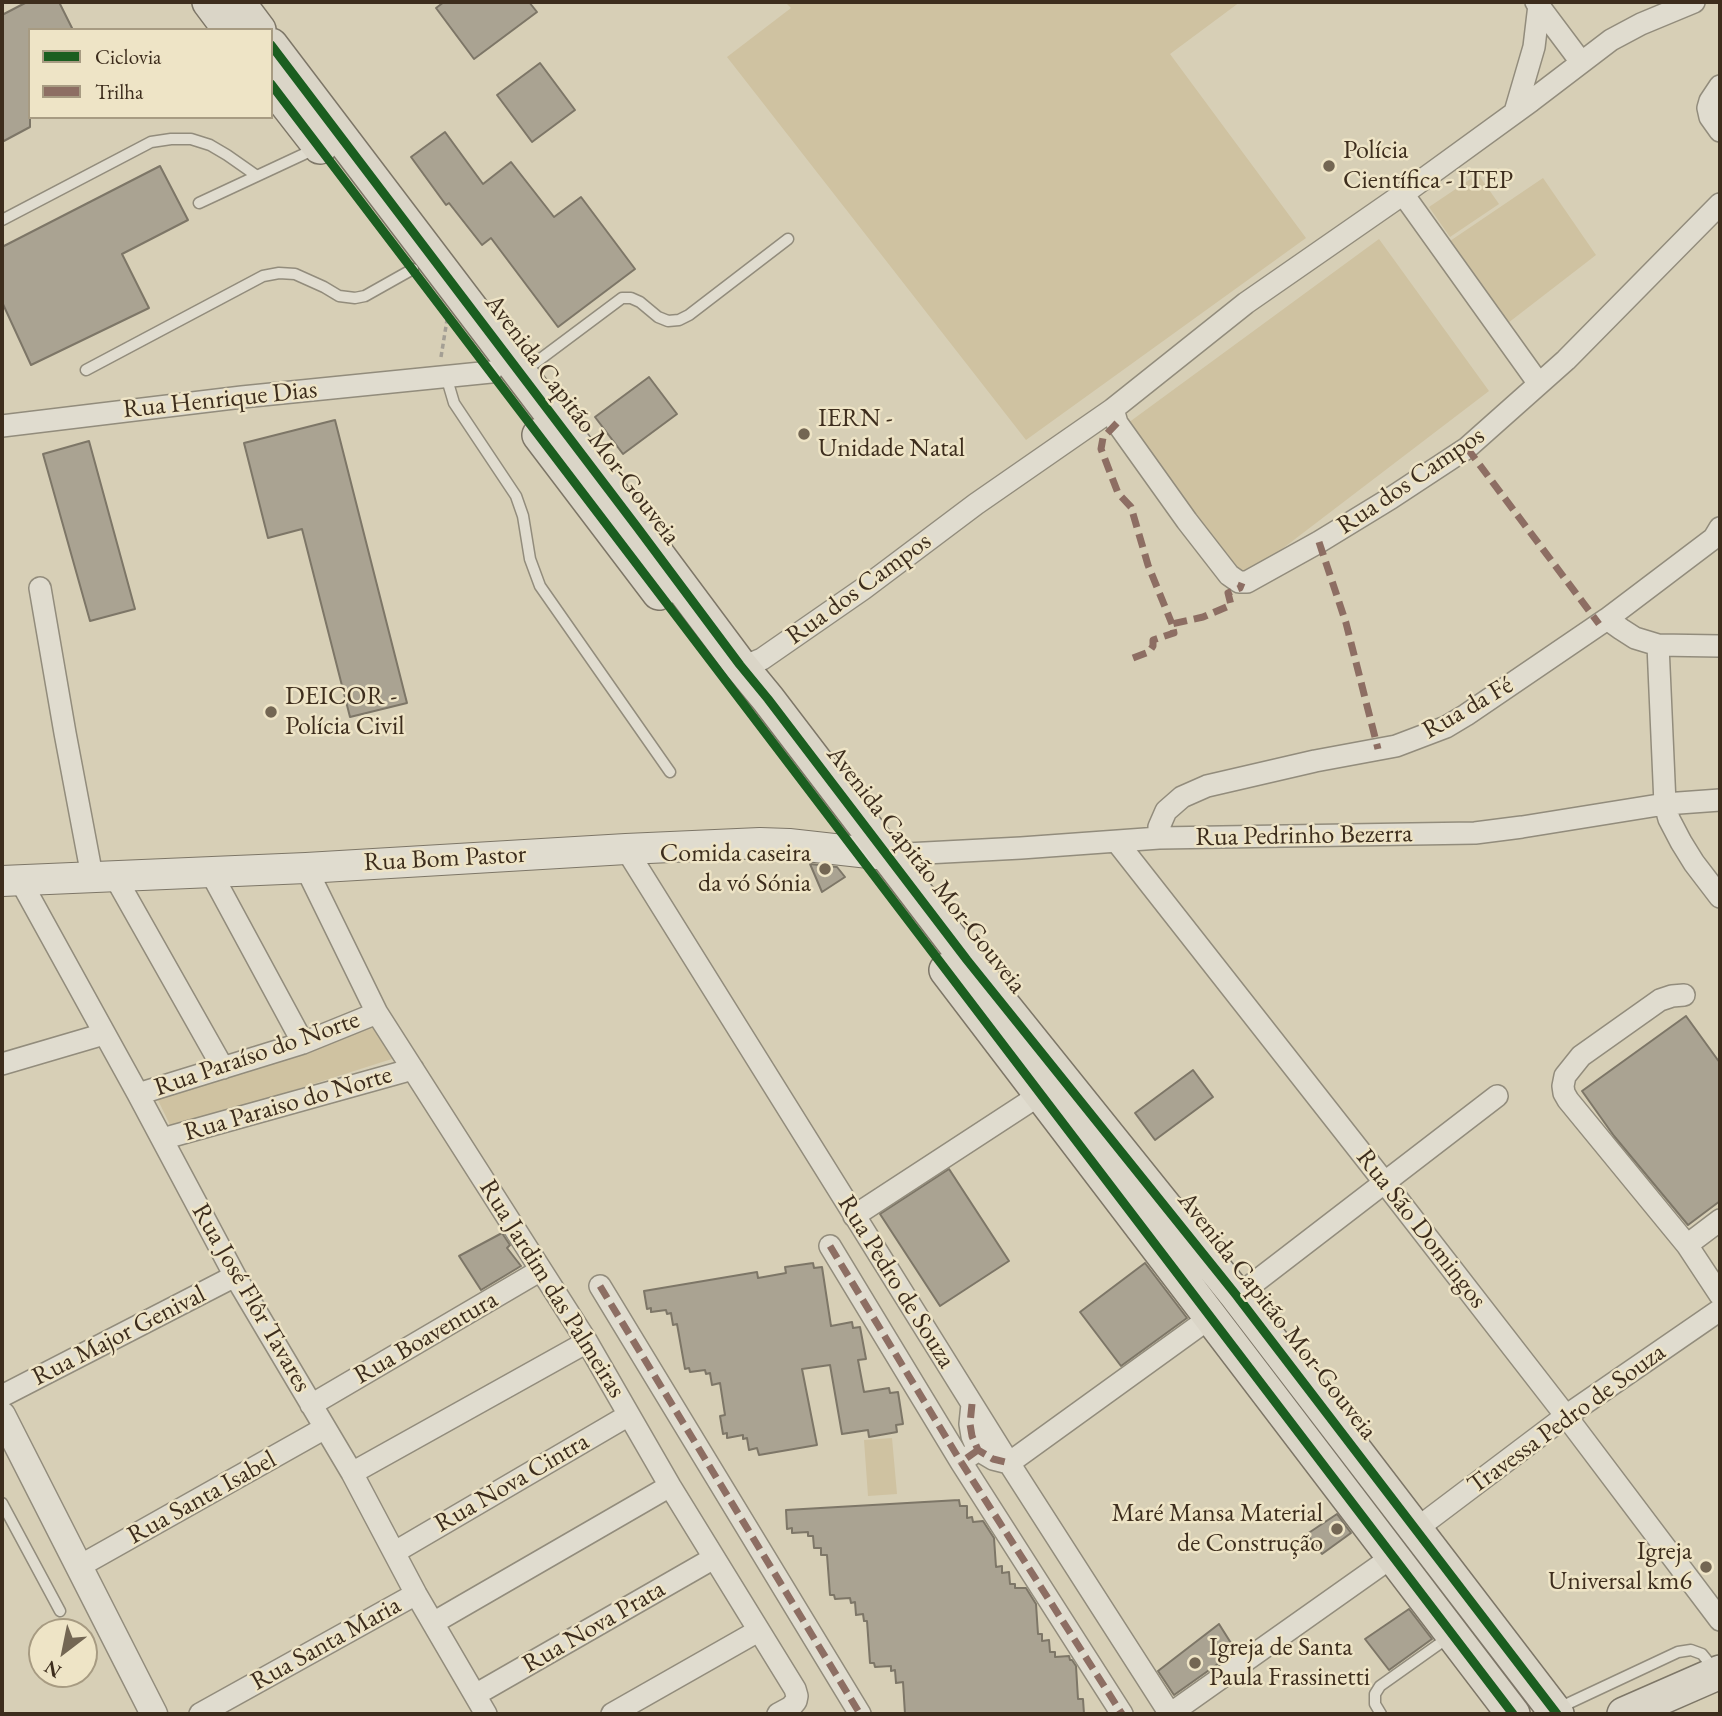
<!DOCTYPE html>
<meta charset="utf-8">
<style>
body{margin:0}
#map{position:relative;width:1722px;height:1716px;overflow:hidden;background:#d7cfb6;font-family:"EB Garamond",serif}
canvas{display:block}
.frame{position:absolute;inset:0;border:4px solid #3d2d1d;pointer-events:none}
.legend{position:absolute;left:28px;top:28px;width:245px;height:91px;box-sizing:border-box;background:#eee4c6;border:2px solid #a79b82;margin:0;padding:9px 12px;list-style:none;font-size:21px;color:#3d2d1d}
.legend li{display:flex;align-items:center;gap:14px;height:35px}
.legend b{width:35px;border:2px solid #a79b82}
.north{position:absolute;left:28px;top:1618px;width:70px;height:70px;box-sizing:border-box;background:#eee4c6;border:2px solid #a79b82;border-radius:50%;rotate:212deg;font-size:19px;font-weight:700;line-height:28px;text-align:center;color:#3d2d1d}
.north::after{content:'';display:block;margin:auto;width:24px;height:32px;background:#736653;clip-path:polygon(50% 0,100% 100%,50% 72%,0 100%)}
</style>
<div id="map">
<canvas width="1722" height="1716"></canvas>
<div class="frame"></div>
<ul class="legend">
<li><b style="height:9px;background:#1b5e20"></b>Ciclovia</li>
<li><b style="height:9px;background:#8d6e63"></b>Trilha</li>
</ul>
<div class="north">N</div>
</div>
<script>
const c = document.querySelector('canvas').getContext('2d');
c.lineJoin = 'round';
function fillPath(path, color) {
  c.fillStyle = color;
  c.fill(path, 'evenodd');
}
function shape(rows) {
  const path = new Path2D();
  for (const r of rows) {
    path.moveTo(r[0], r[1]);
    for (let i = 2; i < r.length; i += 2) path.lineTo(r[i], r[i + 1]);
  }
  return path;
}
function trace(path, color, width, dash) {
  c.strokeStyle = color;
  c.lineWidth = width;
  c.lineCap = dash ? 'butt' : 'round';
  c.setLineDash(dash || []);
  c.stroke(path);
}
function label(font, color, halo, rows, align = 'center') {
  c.font = font + ' "EB Garamond",serif';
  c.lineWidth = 5;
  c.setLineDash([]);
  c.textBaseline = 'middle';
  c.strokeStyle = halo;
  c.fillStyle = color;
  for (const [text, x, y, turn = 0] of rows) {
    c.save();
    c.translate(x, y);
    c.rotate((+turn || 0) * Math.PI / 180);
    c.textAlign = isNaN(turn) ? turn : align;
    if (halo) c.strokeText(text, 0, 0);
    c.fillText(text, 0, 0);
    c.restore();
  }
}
fillPath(shape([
 [785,2,1240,2,1170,54,1306,238,1026,440,727,57,791,8],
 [1478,174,1499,204,1450,237,1429,207],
 [1543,178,1596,255,1508,323,1450,241],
 [1379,239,1489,391,1244,578,1128,423],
 [378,1025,398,1057,172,1129,156,1096],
 [892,1438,897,1494,868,1496,864,1440]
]), '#cfc2a1');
const building = shape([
 [27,2,59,2,73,30,30,30,30,127,2,142,2,15,27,2],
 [444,2,529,2,537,12,474,59,436,8,444,2],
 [540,63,575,110,532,142,497,95,540,63],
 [445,132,483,184,511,162,554,217,581,197,635,269,558,327,491,238,482,245,449,203,446,205,411,157,445,132],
 [160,166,188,220,122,254,149,308,31,365,2,302,2,247,160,166],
 [649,377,677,414,623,454,595,417,649,377],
 [335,420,407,703,350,717,302,529,268,538,244,443,335,420],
 [89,441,135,609,90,621,43,454,89,441],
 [810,864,837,867,845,877,822,892,810,864],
 [1686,1016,1720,1063,1720,1201,1688,1225,1614,1136,1582,1091,1686,1016],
 [1193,1070,1213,1097,1155,1140,1135,1113,1193,1070],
 [949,1169,1009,1261,940,1306,880,1214,949,1169],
 [502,1233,510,1245,507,1248,521,1266,481,1290,459,1256,502,1233],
 [813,1263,814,1268,822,1267,831,1326,852,1322,853,1328,860,1327,866,1359,858,1360,864,1392,889,1388,890,1393,898,1392,903,1424,896,1425,897,1432,869,1437,868,1430,842,1434,830,1365,802,1369,817,1445,759,1455,757,1448,749,1450,747,1438,743,1439,743,1435,727,1438,727,1433,723,1434,720,1416,725,1415,720,1383,712,1385,710,1373,706,1374,705,1370,690,1372,689,1368,685,1369,677,1324,673,1325,671,1313,667,1314,666,1310,651,1312,651,1308,647,1309,644,1291,757,1272,758,1278,786,1273,785,1267,813,1263],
 [1145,1263,1187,1318,1121,1366,1080,1312,1145,1263],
 [959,1500,960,1506,967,1506,967,1518,972,1517,973,1522,983,1521,994,1538,996,1567,1002,1566,1002,1573,1009,1572,1010,1584,1015,1584,1015,1588,1026,1588,1036,1604,1038,1634,1042,1634,1042,1641,1049,1640,1050,1652,1055,1652,1055,1657,1069,1656,1070,1660,1072,1660,1076,1666,1078,1699,1083,1699,1084,1714,905,1714,903,1682,896,1683,895,1670,891,1671,891,1666,875,1667,874,1663,870,1663,867,1621,864,1621,863,1614,856,1615,855,1602,851,1603,850,1598,835,1599,834,1595,830,1595,827,1555,821,1555,821,1548,814,1548,813,1536,808,1536,808,1532,792,1533,792,1528,787,1529,786,1510,959,1500],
 [1337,1514,1351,1533,1322,1554,1307,1534,1337,1514],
 [1409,1609,1432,1639,1389,1670,1365,1639,1409,1609],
 [1219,1624,1236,1651,1174,1695,1158,1671,1219,1624]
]);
fillPath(building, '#aaa392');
trace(building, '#7d7667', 2);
const service = shape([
 [199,203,317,148],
 [2,220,151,142,171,139,191,139,210,145,227,155,257,176],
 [86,370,263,276,279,273,295,274,324,287,339,296,355,298,365,296,413,269],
 [523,372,622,298,631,298,640,302,658,317,668,321,679,320,689,315,788,239],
 [446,376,454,403,516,496,523,516,530,559,540,586,670,772],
 [2,1503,60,1611],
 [1557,1707,1565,1705,1678,1652,1691,1650,1702,1654,1714,1669],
 [1381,1714,1375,1704,1375,1694,1380,1686,1449,1637]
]);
const minor = shape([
 [1536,2,1581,62],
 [1720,86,1710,101,1708,108,1710,117,1720,131],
 [1515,112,1534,47,1539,5],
 [1403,194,1539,384],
 [1113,409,1117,423,1187,521,1229,575,1239,582,1247,582,1319,542,1391,498,1467,448,1566,360,1720,204],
 [2,426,242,397,491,372],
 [40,588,65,733,92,876],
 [1607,619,1621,629,1635,638,1658,645,1720,646],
 [1658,645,1665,804,1669,819,1681,842,1694,863,1720,897],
 [740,665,750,664,762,659,863,589,976,504,1113,409,1246,303,1403,194,1531,101,1611,40,1641,24,1694,2],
 [1159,838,1159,827,1166,811,1182,797,1207,786,1315,761,1396,746,1446,727,1466,715,1607,619,1714,538,1720,528],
 [1117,842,1385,1183,1566,1416,1720,1620],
 [626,849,1009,1463,1170,1714],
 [887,855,1021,848,1159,838,1475,833,1522,827,1665,804,1720,800],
 [306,868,377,1013,587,1342,670,1486,795,1689,797,1696,796,1701,791,1707,778,1714],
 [210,871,303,1043],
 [114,875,223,1068],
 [20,880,138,1094,235,1276,352,1473,416,1594,486,1714],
 [1684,995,1672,996,1660,1000,1581,1056,1565,1076,1563,1086,1564,1093,1568,1100,1687,1245,1720,1295],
 [2,1064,104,1034],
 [138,1094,303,1043,377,1013],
 [162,1139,413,1069],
 [854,1216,1041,1094],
 [1687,1245,1720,1220],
 [830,1246,961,1462],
 [600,1286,860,1714],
 [1237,1296,1497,1096],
 [2,1396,235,1276],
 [972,1404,970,1424,972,1436,978,1450,993,1459,1009,1463,1211,1317],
 [311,1405,541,1270],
 [978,1450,961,1462,1122,1714],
 [352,1473,587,1342],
 [1415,1530,1566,1416,1720,1310],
 [395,1552,629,1415],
 [78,1567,325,1428],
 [433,1623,670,1486],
 [475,1695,714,1558],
 [200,1714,416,1594],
 [612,1714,758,1631],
 [1170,1714,1392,1557]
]);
const tertiary = shape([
 [2,1415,154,1714]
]);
const secondary = shape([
 [2,881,306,868,626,849,760,843,789,844,887,855]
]);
const primary = shape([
 [209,2,230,30],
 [238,2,259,30],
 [271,45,637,527,740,665,768,699,967,960,1237,1296,1557,1714],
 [271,84,320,147],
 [539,435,659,593],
 [946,970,1513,1714],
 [1624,1714,1720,1672]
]);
trace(service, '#928c7c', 13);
trace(minor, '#928c7c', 24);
trace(tertiary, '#928c7c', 29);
trace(secondary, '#7d7667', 32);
trace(primary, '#7d7667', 36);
trace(shape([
 [441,357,447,320]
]), '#a49f94', 3.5, [5, 3.5]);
trace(service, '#e0dccf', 10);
trace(minor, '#e0dccf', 21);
trace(tertiary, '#e0dccf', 26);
trace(secondary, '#e0dccf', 30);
trace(primary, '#dad5c7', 33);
trace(shape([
 [1117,423,1103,438,1101,449,1118,493,1131,507,1148,565,1172,624],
 [1467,448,1599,624],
 [1319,542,1346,623,1378,749],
 [1133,658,1149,652,1153,646,1153,640,1174,633,1172,624,1203,617,1231,605,1228,593,1240,588,1242,583],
 [830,1246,961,1462],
 [600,1286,860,1714],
 [972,1404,970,1424,972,1436,978,1450,993,1459,1009,1463],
 [978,1450,961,1462,1122,1714]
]), '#8d6e63', 7, [14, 7]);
trace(shape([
 [271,45,637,527,740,665,768,699,967,960,1237,1296,1557,1714],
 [271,84,1513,1714]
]), '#1b5e20', 9);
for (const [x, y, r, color] of [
 [1329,166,7,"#736653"],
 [804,434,7,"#736653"],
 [271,712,7,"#736653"],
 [825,869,7,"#736653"],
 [1337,1529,7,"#736653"],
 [1706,1567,7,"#736653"],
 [1195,1663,7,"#736653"]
]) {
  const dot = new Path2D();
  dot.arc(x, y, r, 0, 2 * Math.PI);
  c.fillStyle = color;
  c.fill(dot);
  trace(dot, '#eee4c6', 2.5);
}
label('26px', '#3d2d1d', '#eee4c6', [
 ["Polícia",1343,151],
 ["Científica - ITEP",1343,181],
 ["IERN -",818,419],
 ["Unidade Natal",818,449],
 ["DEICOR -",285,697],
 ["Polícia Civil",285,727],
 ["Comida caseira",811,854,"right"],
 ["da vó Sónia",811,884,"right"],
 ["Maré Mansa Material",1323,1514,"right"],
 ["de Construção",1323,1544,"right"],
 ["Igreja",1692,1552,"right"],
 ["Universal km6",1692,1582,"right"],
 ["Igreja de Santa",1209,1648],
 ["Paula Frassinetti",1209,1678]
], 'left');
label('26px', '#3d2d1d', '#eee4c6', [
 ["Rua Henrique Dias",220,400,-6],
 ["Avenida Capitão Mor-Gouveia",582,420,53],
 ["Rua dos Campos",1411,481,-34],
 ["Rua dos Campos",859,589,-36],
 ["Rua da Fé",1468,708,-30],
 ["Rua Pedrinho Bezerra",1304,836,-1],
 ["Rua Bom Pastor",445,859,-3],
 ["Avenida Capitão Mor-Gouveia",926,870,52],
 ["Rua Paraíso do Norte",257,1054,-19],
 ["Rua Paraiso do Norte",288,1104,-16],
 ["Rua São Domingos",1421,1229,52],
 ["Rua Pedro de Souza",896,1282,58],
 ["Rua Jardim das Palmeiras",552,1289,58],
 ["Rua José Flôr Tavares",251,1298,60],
 ["Avenida Capitão Mor-Gouveia",1277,1316,52],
 ["Rua Major Genival",119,1336,-27],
 ["Rua Boaventura",426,1338,-30],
 ["Travessa Pedro de Souza",1567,1419,-36],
 ["Rua Nova Cintra",512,1483,-30],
 ["Rua Santa Isabel",202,1498,-29],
 ["Rua Nova Prata",594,1627,-30],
 ["Rua Santa Maria",326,1644,-29]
]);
</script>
